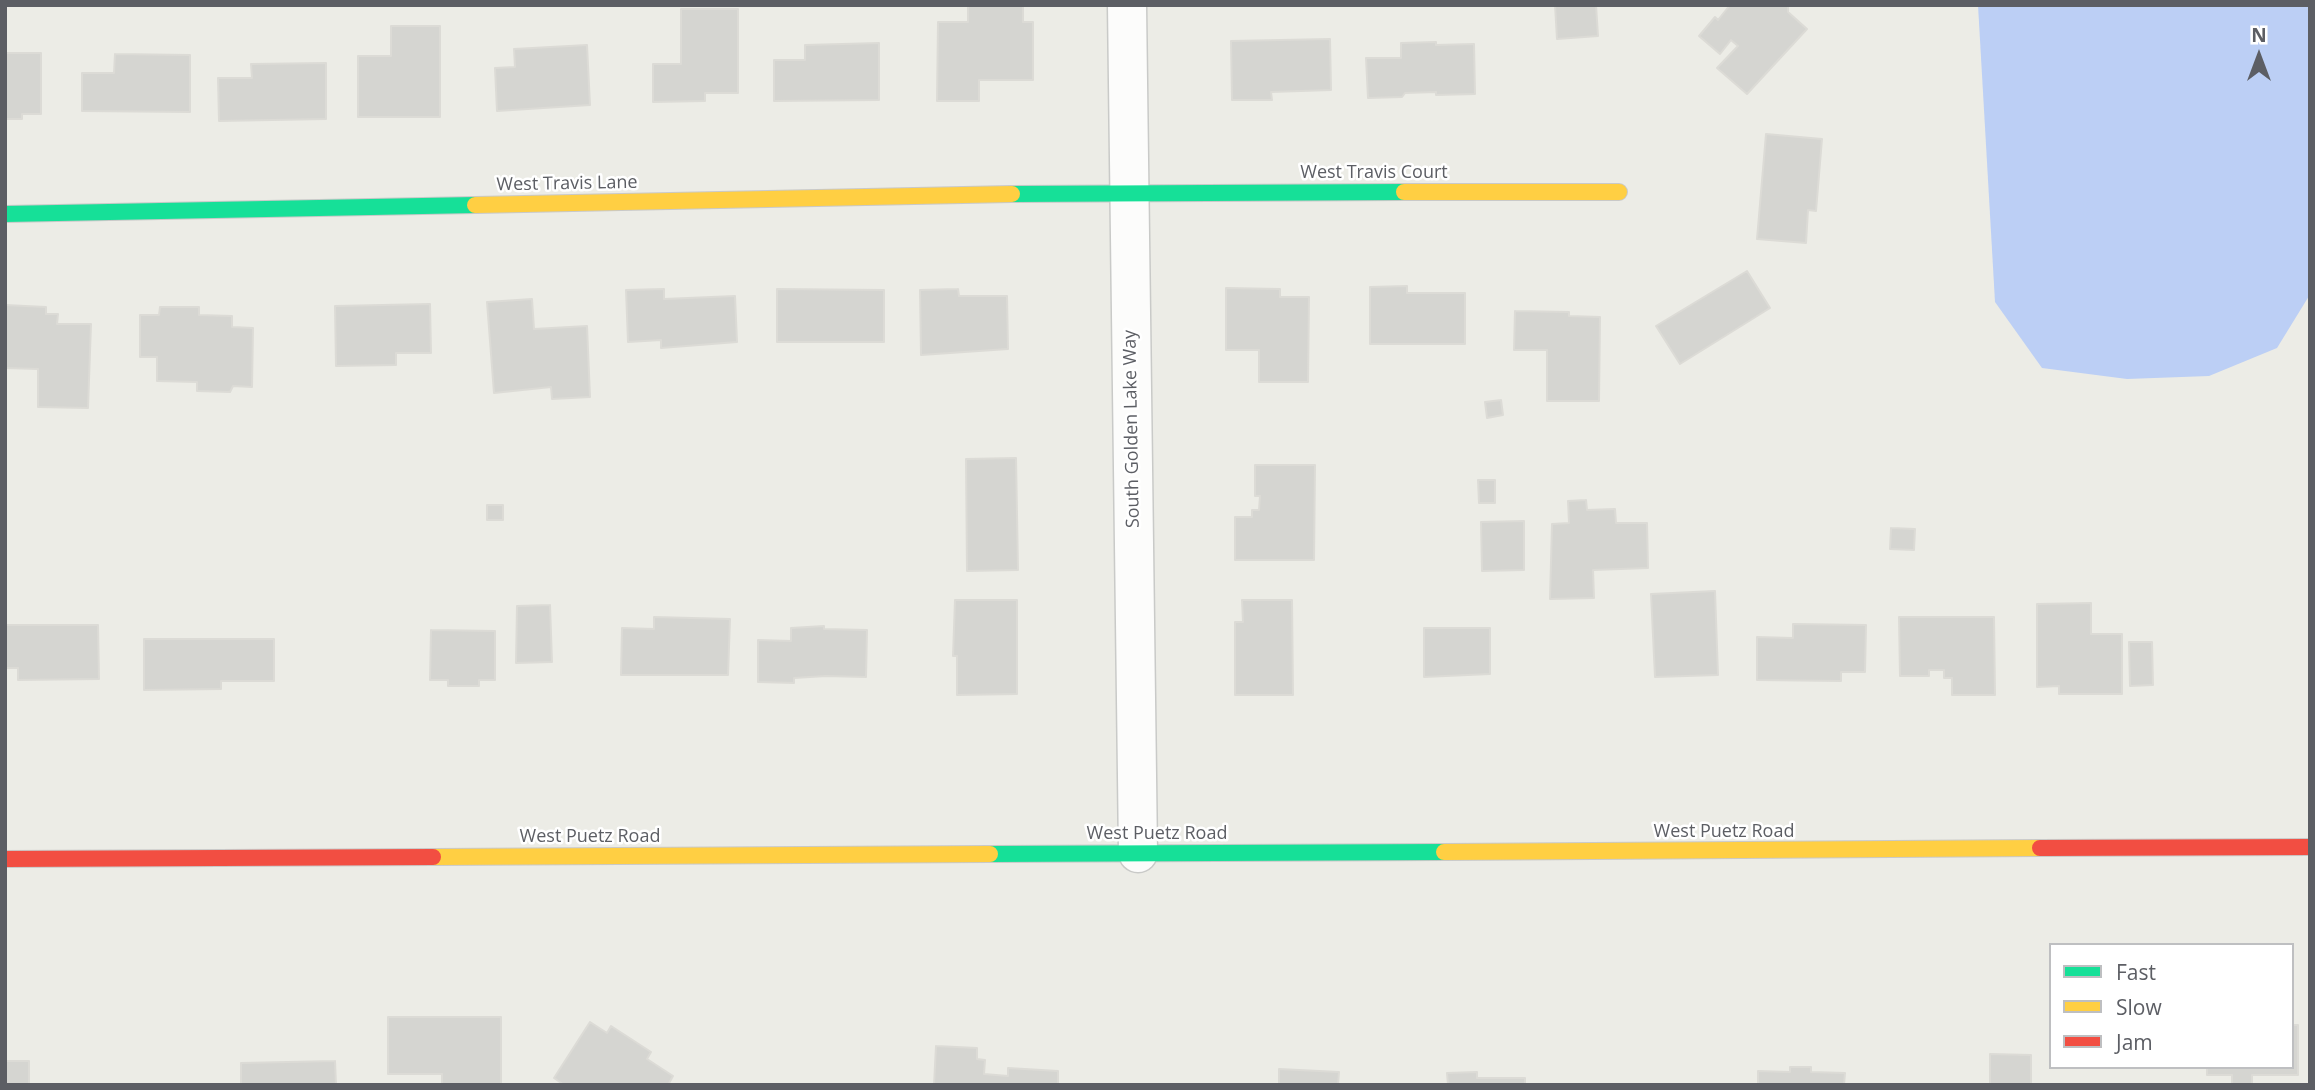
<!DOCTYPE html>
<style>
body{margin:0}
#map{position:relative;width:2315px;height:1090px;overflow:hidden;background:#ecece6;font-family:"Open Sans",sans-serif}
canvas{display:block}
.frame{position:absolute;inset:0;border:7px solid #5c5e64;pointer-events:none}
.legend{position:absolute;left:2049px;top:943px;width:245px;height:126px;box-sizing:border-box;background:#fff;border:2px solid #bebfc1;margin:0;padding:9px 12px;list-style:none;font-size:21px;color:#5c5e64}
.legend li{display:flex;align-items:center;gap:14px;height:35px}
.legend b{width:35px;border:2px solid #bebfc1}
.north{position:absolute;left:2224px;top:21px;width:70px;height:70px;-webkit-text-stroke:5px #fff;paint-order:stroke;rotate:0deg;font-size:19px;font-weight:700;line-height:28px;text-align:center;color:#5c5e64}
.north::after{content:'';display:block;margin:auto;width:24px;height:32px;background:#5c5e64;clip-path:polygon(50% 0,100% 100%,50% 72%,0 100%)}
</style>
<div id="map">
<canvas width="2315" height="1090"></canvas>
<div class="frame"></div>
<ul class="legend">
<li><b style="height:9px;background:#16e098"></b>Fast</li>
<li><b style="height:9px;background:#ffcf43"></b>Slow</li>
<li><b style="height:9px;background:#f24e42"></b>Jam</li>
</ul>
<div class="north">N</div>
</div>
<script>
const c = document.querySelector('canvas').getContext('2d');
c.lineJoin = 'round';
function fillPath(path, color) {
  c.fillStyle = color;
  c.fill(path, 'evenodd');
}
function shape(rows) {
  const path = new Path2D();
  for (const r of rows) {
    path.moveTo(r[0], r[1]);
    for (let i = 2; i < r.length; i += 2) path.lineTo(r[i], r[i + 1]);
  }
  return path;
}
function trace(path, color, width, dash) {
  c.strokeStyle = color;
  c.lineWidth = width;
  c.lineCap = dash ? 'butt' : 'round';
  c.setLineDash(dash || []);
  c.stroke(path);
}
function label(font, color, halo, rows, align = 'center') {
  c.font = font + ' "Open Sans",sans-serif';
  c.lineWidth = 5;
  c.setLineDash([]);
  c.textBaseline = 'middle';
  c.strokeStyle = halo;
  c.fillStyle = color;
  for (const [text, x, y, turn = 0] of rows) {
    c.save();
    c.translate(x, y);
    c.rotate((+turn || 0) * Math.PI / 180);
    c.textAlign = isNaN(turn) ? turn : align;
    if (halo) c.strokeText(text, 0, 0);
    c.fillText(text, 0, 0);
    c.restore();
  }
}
fillPath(shape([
 [1978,5,2310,5,2309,296,2277,348,2209,376,2127,379,2042,368,1995,302]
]), '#bccff5');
const building = shape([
 [968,5,1023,5,1023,22,1033,22,1033,80,979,80,979,101,937,101,938,22,968,22,968,5],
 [1555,5,1596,5,1598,36,1557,39,1555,5],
 [1730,5,1788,5,1788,12,1807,29,1747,94,1717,68,1738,46,1731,40,1720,54,1699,36,1715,17,1718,20,1730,5],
 [681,9,738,9,738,93,705,93,705,101,653,102,653,64,681,64,681,9],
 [391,26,440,26,440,117,358,117,358,56,391,56,391,26],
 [1330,39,1331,90,1271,92,1272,100,1232,100,1231,41,1330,39],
 [1436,42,1436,45,1474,44,1475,94,1436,95,1436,92,1405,93,1402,97,1368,98,1366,58,1401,58,1401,43,1436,42],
 [879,43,879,100,774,101,774,60,805,60,805,45,879,43],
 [587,45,590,105,497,111,495,68,515,67,514,49,587,45],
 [5,53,41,53,41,114,22,114,22,119,5,119,5,53],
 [115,54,190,55,190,112,82,111,82,73,114,73,115,54],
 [326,63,326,119,219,121,218,78,252,78,251,64,326,63],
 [1766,134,1822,139,1816,211,1808,210,1806,243,1757,239,1766,134],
 [1747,271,1770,308,1680,364,1656,326,1747,271],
 [1407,286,1407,293,1465,293,1465,344,1370,344,1370,287,1407,286],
 [1226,288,1280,289,1280,297,1309,297,1308,382,1259,382,1259,350,1226,350,1226,288],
 [664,289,664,299,735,296,737,342,661,348,661,340,628,342,626,290,664,289],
 [777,289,884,290,884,342,777,342,777,289],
 [958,289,959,296,1007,296,1008,349,921,355,920,290,958,289],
 [532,299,534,329,587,326,590,397,552,399,551,387,494,393,487,302,532,299],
 [430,304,431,353,396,353,396,365,336,366,335,306,430,304],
 [5,305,46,307,46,314,58,314,57,324,91,324,88,408,38,407,38,369,5,368,5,305],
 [160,307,199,307,199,315,232,316,232,327,253,328,252,387,233,386,230,392,197,391,197,382,157,381,157,357,140,357,140,315,159,315,160,307],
 [1515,311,1569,312,1569,316,1600,317,1599,401,1547,401,1547,350,1514,350,1515,311],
 [1501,400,1503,415,1487,418,1485,402,1501,400],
 [1016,458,1018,570,967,571,966,459,1016,458],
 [1255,465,1315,465,1314,560,1235,560,1235,517,1252,517,1252,510,1259,510,1260,496,1255,496,1255,465],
 [1478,480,1495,480,1495,503,1479,503,1478,480],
 [1586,500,1587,510,1615,509,1616,523,1647,523,1648,568,1593,570,1594,598,1550,599,1552,524,1569,523,1568,501,1586,500],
 [487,505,503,505,503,520,487,520,487,505],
 [1524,521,1524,570,1482,571,1481,522,1524,521],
 [1891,528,1915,529,1914,550,1890,549,1891,528],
 [1715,591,1718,675,1655,677,1651,594,1715,591],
 [955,600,1017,600,1017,694,957,695,957,656,953,656,955,600],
 [1242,600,1292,600,1293,695,1235,695,1235,622,1243,622,1242,600],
 [2091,603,2091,634,2122,634,2122,694,2059,694,2059,686,2037,687,2037,604,2091,603],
 [550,605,552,662,516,663,517,606,550,605],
 [654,617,730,619,728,675,621,675,622,628,654,629,654,617],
 [1899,617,1994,617,1995,695,1952,695,1952,678,1944,678,1944,670,1929,670,1929,676,1900,676,1899,617],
 [1793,624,1866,625,1865,672,1841,672,1841,681,1757,680,1757,637,1793,638,1793,624],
 [5,625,98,625,99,679,18,680,18,668,5,668,5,625],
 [824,626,824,629,867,630,866,677,826,676,794,678,794,683,758,682,758,640,791,641,791,628,824,626],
 [1424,628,1490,628,1490,674,1424,677,1424,628],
 [431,630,495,631,495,680,479,680,479,686,448,686,448,680,430,680,431,630],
 [144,639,274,639,274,681,221,681,221,689,144,690,144,639],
 [2129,642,2152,642,2153,685,2130,686,2129,642],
 [388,1017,501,1017,501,1085,442,1085,442,1074,388,1074,388,1017],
 [590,1022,607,1033,611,1026,651,1052,647,1059,673,1076,668,1085,564,1085,554,1078,590,1022],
 [2292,1025,2298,1025,2298,1075,2252,1075,2252,1085,2232,1085,2232,1075,2207,1075,2207,1067,2292,1067,2292,1025],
 [936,1046,977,1048,977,1059,985,1060,984,1074,1008,1076,1008,1068,1058,1071,1058,1085,934,1085,936,1046],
 [1990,1054,2031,1055,2031,1085,1990,1085,1990,1054],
 [5,1061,29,1061,29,1085,5,1085,5,1061],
 [335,1061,336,1085,241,1085,241,1063,335,1061],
 [1790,1067,1811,1067,1811,1072,1845,1073,1844,1085,1758,1085,1758,1071,1790,1072,1790,1067],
 [1279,1069,1339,1072,1338,1085,1279,1085,1279,1069],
 [1477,1072,1477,1078,1525,1078,1525,1085,1448,1085,1447,1073,1477,1072]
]);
fillPath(building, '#d5d5d1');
trace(building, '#dcdbd6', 2);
const street = shape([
 [1127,5,1138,853]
]);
const fast = shape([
 [1012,194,1404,192],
 [5,214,475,205],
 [990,854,1444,852]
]);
const slow = shape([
 [1404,192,1619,192],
 [475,205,1012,194],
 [1444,852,2040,848],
 [433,857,990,854]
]);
const jam = shape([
 [2040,848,2310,847],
 [5,859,433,857]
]);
trace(street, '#c9cac8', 41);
trace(fast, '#c9c9c8', 18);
trace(slow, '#c9c9c8', 18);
trace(jam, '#c9c9c8', 18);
trace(street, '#fcfcfb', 38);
trace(fast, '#16e098', 16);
trace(slow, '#ffcf43', 16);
trace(jam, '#f24e42', 16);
label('18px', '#5c5e64', '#fff', [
 ["West Travis Court",1374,173],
 ["West Travis Lane",567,184,-1],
 ["South Golden Lake Way",1132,429,-91],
 ["West Puetz Road",1724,832],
 ["West Puetz Road",1157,834],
 ["West Puetz Road",590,837]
]);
</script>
